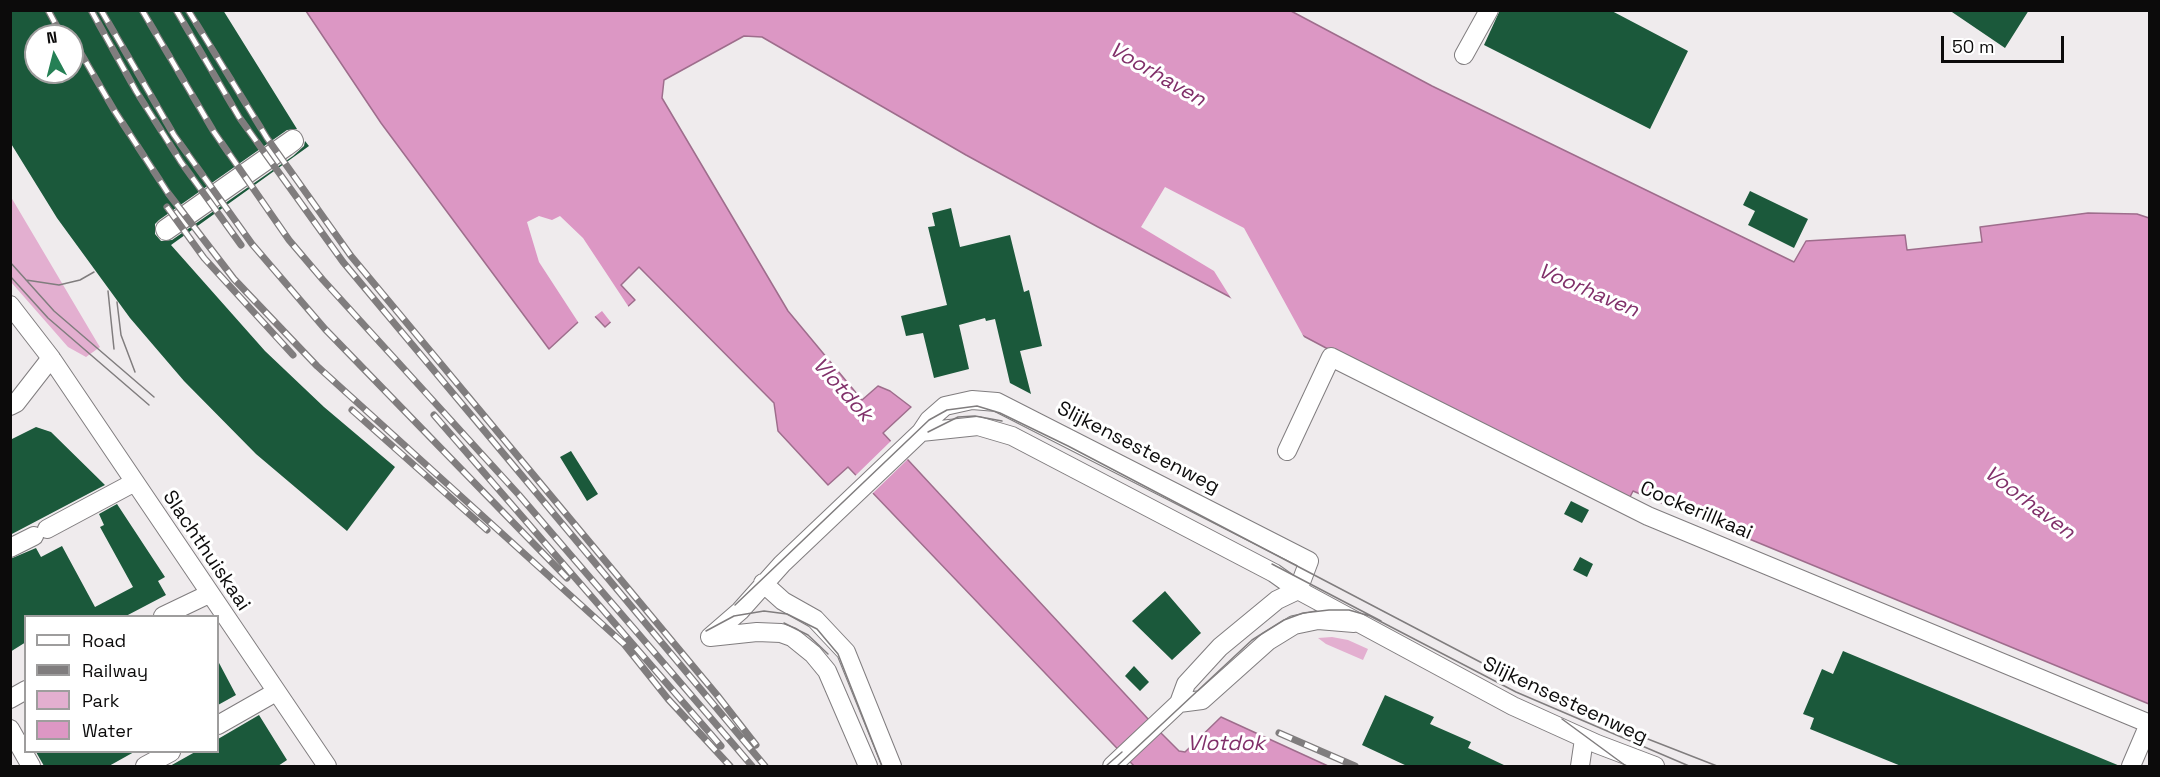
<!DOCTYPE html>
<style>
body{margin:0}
#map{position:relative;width:2160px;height:777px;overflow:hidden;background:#efebed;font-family:"Space Grotesk",sans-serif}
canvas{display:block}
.frame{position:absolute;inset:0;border:12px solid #0c0b0b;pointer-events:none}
.legend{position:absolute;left:24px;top:615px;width:195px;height:138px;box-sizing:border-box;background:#fff;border:2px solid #9e9d9d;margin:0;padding:8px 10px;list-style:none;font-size:18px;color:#0c0b0b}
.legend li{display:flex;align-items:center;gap:12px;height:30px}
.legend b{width:30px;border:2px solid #9e9d9d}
.north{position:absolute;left:24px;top:24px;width:60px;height:60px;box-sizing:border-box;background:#fff;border:2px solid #9e9d9d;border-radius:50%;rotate:353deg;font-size:16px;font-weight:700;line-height:24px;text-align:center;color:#0c0b0b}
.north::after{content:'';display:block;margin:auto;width:21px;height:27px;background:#258055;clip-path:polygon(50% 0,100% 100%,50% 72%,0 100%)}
.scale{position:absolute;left:1941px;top:36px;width:123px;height:27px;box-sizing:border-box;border:3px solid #0c0b0b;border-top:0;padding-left:8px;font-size:18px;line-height:21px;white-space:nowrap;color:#0c0b0b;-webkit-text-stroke:4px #fff;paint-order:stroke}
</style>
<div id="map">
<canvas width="2160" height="777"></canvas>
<div class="frame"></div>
<ul class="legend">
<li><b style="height:8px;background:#fff"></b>Road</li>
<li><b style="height:8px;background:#807d7e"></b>Railway</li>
<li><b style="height:16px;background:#e3afd0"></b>Park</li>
<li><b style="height:16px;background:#dc97c4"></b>Water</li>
</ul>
<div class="north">N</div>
<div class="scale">50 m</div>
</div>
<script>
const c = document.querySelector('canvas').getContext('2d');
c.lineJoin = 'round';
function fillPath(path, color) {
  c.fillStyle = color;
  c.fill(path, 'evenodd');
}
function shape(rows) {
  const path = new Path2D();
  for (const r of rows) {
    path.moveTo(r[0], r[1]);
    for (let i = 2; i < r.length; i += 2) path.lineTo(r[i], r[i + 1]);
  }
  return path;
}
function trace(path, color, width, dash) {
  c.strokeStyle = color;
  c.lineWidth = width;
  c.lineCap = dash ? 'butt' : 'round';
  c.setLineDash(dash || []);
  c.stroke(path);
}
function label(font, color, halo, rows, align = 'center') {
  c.font = font + ' "Space Grotesk",sans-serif';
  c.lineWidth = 6;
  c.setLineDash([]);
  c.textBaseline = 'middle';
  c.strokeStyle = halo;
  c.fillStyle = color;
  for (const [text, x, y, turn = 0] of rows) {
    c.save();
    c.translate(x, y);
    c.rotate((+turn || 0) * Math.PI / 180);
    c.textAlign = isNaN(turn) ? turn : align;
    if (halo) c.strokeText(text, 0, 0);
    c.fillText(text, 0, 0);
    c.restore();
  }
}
fillPath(shape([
 [11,197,98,344,100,347,86,357,68,347,11,282],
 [1332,637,1348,640,1368,649,1363,660,1326,644,1318,638]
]), '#e3afd0');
const water = shape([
 [306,11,1291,11,1432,86,1794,262,1806,241,1905,235,1907,250,1982,242,1980,227,2088,213,2137,214,2149,218,2149,704,1633,491,1627,503,1328,349,1098,227,966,155,762,37,744,36,664,80,662,98,788,311,862,400,878,386,890,391,911,407,883,433,1162,734,1179,751,1185,752,1221,717,1328,766,1134,766,848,467,828,485,778,431,774,403,639,267,621,285,635,300,605,327,590,311,549,349,381,123,306,11]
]);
fillPath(water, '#dc97c4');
trace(water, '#9e6d8c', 1.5);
fillPath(shape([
 [1165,187,1244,228,1306,341,1234,303,1214,271,1141,227],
 [539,216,552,220,560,216,583,238,630,309,613,325,602,311,593,318,590,315,580,325,539,262,527,222],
 [893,439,909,458,871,495,854,477]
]), '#efebed');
fillPath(shape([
 [10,10,223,10,297,129,287,130,159,220,155,224,155,234,161,241,172,240,293,156,304,146,305,141,309,146,171,245,265,351,324,407,395,467,347,531,256,454,184,381,130,318,57,218,10,142],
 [36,36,72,36,72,72,36,72],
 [1500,10,1610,10,1688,51,1650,129,1484,45],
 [1949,10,2029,10,2005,48],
 [1750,191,1808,219,1794,248,1748,225,1755,211,1743,205],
 [951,208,960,247,1010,235,1024,292,1029,290,1042,346,1020,351,1031,394,1010,383,995,319,986,321,985,318,959,325,969,369,934,378,923,333,906,336,901,316,947,305,928,227,935,226,932,213],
 [36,427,51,432,105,485,10,535,10,440],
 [571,451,598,494,587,501,560,457],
 [1571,501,1589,510,1582,523,1564,514],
 [117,504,165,577,158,581,166,595,126,616,26,616,26,642,10,652,10,559,36,548,41,557,62,546,95,607,133,587,100,527,104,525,99,514],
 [1580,557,1593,564,1587,577,1573,570],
 [1165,591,1201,633,1172,660,1132,621],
 [1843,651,2120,766,1901,766,1810,729,1814,718,1803,714,1822,669,1833,674],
 [218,661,236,695,218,705],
 [1134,666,1149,682,1140,691,1125,676],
 [1385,695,1434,717,1430,724,1471,742,1468,748,1506,766,1407,766,1362,745],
 [259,715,287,760,278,766,170,766,195,752,218,752,218,739],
 [36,752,134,752,109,766,44,766]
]), '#1b593b');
const minor = shape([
 [1464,55,1489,10],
 [293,139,294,141,286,147,166,231,165,229,293,139],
 [10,305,51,358,327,766],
 [10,406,16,403,51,358],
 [921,432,978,426,1012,436,1274,573,1298,590,1513,706,1597,744,1655,766],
 [1287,451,1331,357,1648,516,2150,724],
 [47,529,133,483],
 [10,548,34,536],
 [763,583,783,601,815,619,846,652,892,766],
 [163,616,209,594],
 [710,637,740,611,782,564,921,432,929,420,945,406,972,400,997,402,1309,561,1298,590],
 [710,637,757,632,781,633,792,637,813,654,827,671,868,766],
 [10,699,26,690],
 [1179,703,1202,700,1268,641,1294,625,1318,620,1354,623],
 [218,725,276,692],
 [10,729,31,766],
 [145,766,171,752],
 [1112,766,1179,703,1186,684,1220,647,1277,600,1298,590],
 [1580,766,1584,739],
 [2131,766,2149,724]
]);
trace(minor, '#807d7f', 20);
trace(minor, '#fff', 18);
trace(shape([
 [10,262,54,311,154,397],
 [10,276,48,318,149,405],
 [26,280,59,285,80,280,94,272],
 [108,291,114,349],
 [117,302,121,335,135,372],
 [928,432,958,417,975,416,1002,421],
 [1272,564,1381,621],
 [735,605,929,420,947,410,977,406,1000,413,1068,446,1505,675,1612,725,1717,766],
 [784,623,808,635,828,654],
 [706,631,734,616,764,611,787,614,817,629,838,654,882,766],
 [1562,719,1626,766],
 [1106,766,1122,752],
 [1117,766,1252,640,1284,620,1303,613,1329,610,1349,610,1370,616,1516,692,1689,766]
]), '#807d7e', 1.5);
const rail = shape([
 [48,10,62,36],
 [91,10,136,91,181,162,241,245],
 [101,10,174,135,252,244,325,329,567,578],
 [142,10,214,132,289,240,323,280,519,495,752,766],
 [176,10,239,117,343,262,765,766],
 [188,10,267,138,351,256,717,695,756,745],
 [72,38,114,110,168,193,234,279,317,366,624,644,668,699,730,766],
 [167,207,204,258,293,355],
 [352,410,487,530],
 [434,415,721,746],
 [1279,733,1355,766]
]);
trace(rail, '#807d7e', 7);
trace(rail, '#fff', 4.5, [14]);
label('20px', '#0c0b0b', '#fff', [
 ["Slijkensesteenweg",1138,448,27],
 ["Cockerillkaai",1696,511,23],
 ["Slachthuiskaai",206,551,56],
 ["Slijkensesteenweg",1565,701,25]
]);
label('italic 21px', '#81306a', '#fff', [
 ["Voorhaven",1157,75,30],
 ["Voorhaven",1588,291,23],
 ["Vlotdok",842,390,48],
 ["Voorhaven",2029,503,37],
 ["Vlotdok",1226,744]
]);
</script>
